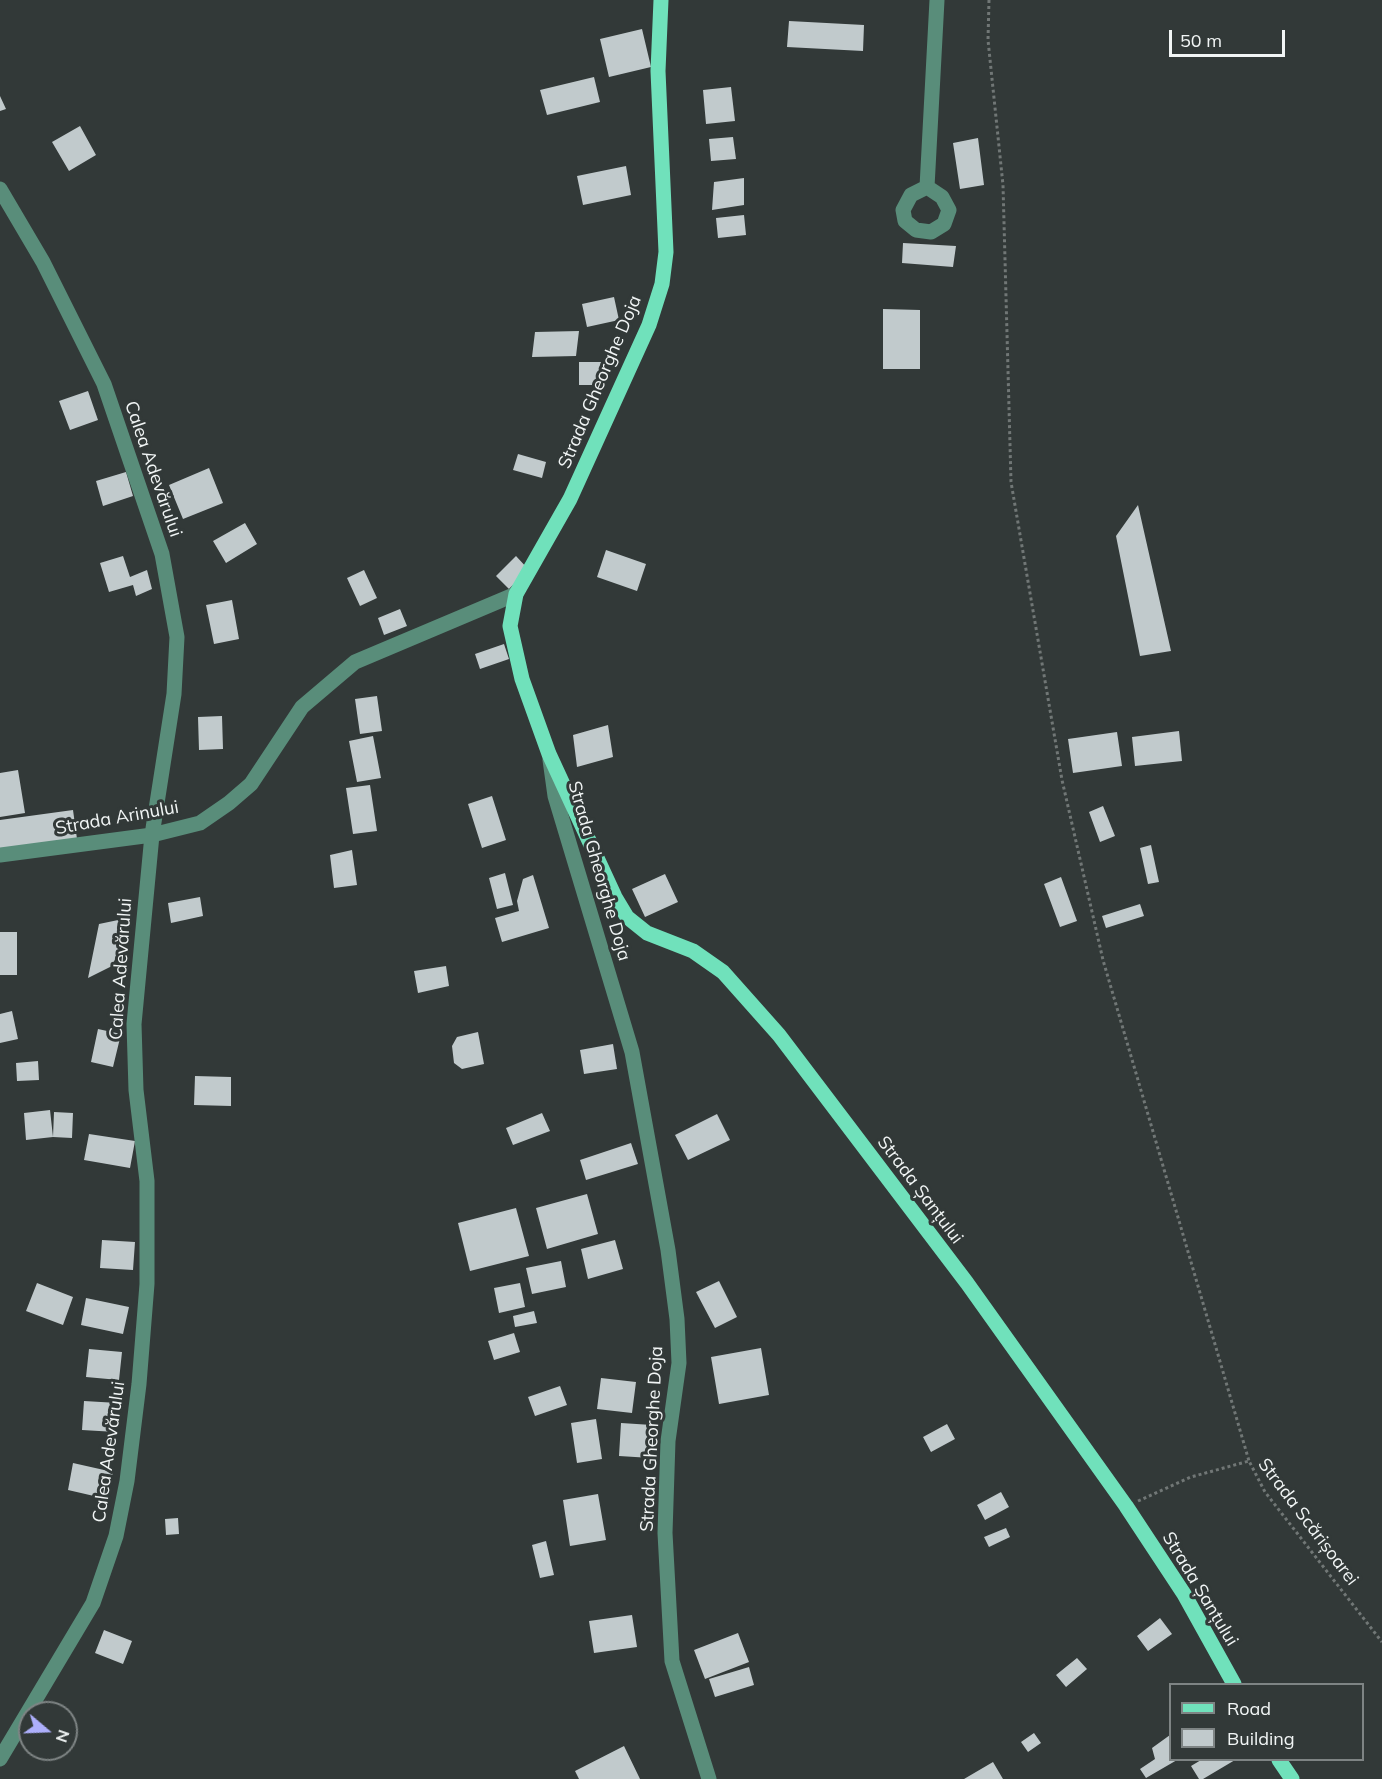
<!DOCTYPE html>
<meta charset="utf-8">
<style>
body{margin:0}
#map{position:relative;width:1382px;height:1779px;overflow:hidden;background:#323938;font-family:Mulish,sans-serif}
canvas{display:block}
.legend{position:absolute;left:1169px;top:1683px;width:195px;height:78px;box-sizing:border-box;background:#323938;border:2px solid #7e8484;margin:0;padding:8px 10px;list-style:none;font-size:18px;color:#f1f5f5}
.legend li{display:flex;align-items:center;gap:12px;height:30px}
.legend b{width:30px;border:2px solid #7e8484}
.north{position:absolute;left:18px;top:1701px;width:60px;height:60px;box-sizing:border-box;background:#323938;border:2px solid #7e8484;border-radius:50%;rotate:109deg;font-size:16px;font-weight:700;line-height:24px;text-align:center;color:#f1f5f5}
.north::after{content:'';display:block;margin:auto;width:21px;height:27px;background:#adaffb;clip-path:polygon(50% 0,100% 100%,50% 72%,0 100%)}
.scale{position:absolute;left:1169px;top:30px;width:116px;height:27px;box-sizing:border-box;border:3px solid #f1f5f5;border-top:0;padding-left:8px;font-size:18px;line-height:21px;white-space:nowrap;color:#f1f5f5;-webkit-text-stroke:4px #323938;paint-order:stroke}
</style>
<div id="map">
<canvas width="1382" height="1779"></canvas>
<ul class="legend">
<li><b style="height:8px;background:#70e1bb"></b>Road</li>
<li><b style="height:16px;background:#c1cacc"></b>Building</li>
</ul>
<div class="north">N</div>
<div class="scale">50 m</div>
</div>
<script>
const c = document.querySelector('canvas').getContext('2d');
c.lineJoin = 'round';
function fillPath(path, color) {
  c.fillStyle = color;
  c.fill(path, 'evenodd');
}
function shape(rows) {
  const path = new Path2D();
  for (const r of rows) {
    path.moveTo(r[0], r[1]);
    for (let i = 2; i < r.length; i += 2) path.lineTo(r[i], r[i + 1]);
  }
  return path;
}
function trace(path, color, width, dash) {
  c.strokeStyle = color;
  c.lineWidth = width;
  c.lineCap = dash ? 'butt' : 'round';
  c.setLineDash(dash || []);
  c.stroke(path);
}
function label(font, color, halo, rows, align = 'center') {
  c.font = font + ' Mulish,sans-serif';
  c.lineWidth = 6;
  c.setLineDash([]);
  c.textBaseline = 'middle';
  c.strokeStyle = halo;
  c.fillStyle = color;
  for (const [text, x, y, turn = 0] of rows) {
    c.save();
    c.translate(x, y);
    c.rotate((+turn || 0) * Math.PI / 180);
    c.textAlign = isNaN(turn) ? turn : align;
    if (halo) c.strokeText(text, 0, 0);
    c.fillText(text, 0, 0);
    c.restore();
  }
}
fillPath(shape([
 [789,21,864,25,863,51,787,47],
 [642,29,651,67,609,77,600,39],
 [594,77,600,102,547,115,540,90],
 [731,87,735,121,706,124,703,90],
 [0,96,6,109,0,111],
 [80,126,96,155,69,171,52,142],
 [733,137,736,159,711,161,709,139],
 [978,138,984,185,960,189,953,143],
 [626,166,631,195,583,205,577,176],
 [744,178,744,205,712,210,714,182],
 [744,215,746,235,718,238,716,218],
 [903,243,956,246,953,267,902,263],
 [614,297,619,320,587,327,582,304],
 [883,309,920,310,920,369,883,369],
 [579,331,576,356,532,357,535,332],
 [579,362,603,362,604,385,579,385],
 [88,391,98,420,70,430,59,401],
 [518,454,546,462,542,478,513,470],
 [209,468,223,503,183,519,169,485],
 [126,472,133,496,103,506,96,481],
 [1138,505,1171,651,1140,656,1116,536],
 [245,523,257,544,226,563,213,541],
 [606,550,646,564,637,591,597,577],
 [123,556,130,577,147,570,152,589,136,596,133,585,109,592,100,563],
 [516,556,528,569,509,589,496,576],
 [364,570,377,598,360,606,347,578],
 [232,600,239,639,214,644,206,605],
 [400,609,407,626,384,635,378,618],
 [504,644,509,659,480,669,475,654],
 [377,696,382,731,360,734,355,699],
 [222,716,223,749,199,750,198,717],
 [608,725,613,757,577,767,573,735],
 [1179,731,1182,761,1135,766,1132,737],
 [1117,732,1122,766,1073,773,1068,739],
 [373,736,381,778,357,782,349,741],
 [18,770,25,813,0,817,0,773],
 [370,785,377,831,353,834,346,788],
 [492,796,506,840,482,848,468,804],
 [1103,806,1115,836,1100,842,1089,812],
 [73,810,77,839,0,850,0,820],
 [1151,845,1159,882,1148,884,1140,848],
 [352,850,357,885,334,888,330,855],
 [505,873,513,905,497,909,489,878],
 [665,874,678,902,645,917,632,889],
 [533,875,549,928,502,942,495,918,519,911,517,901,523,879],
 [1061,877,1077,921,1060,927,1044,884],
 [200,897,203,916,171,923,168,903],
 [1140,904,1144,916,1106,928,1102,916],
 [123,919,123,941,112,966,88,978,99,924],
 [0,932,17,932,17,975,0,975],
 [446,966,449,986,418,993,414,971],
 [12,1011,18,1039,0,1043,0,1014],
 [98,1029,121,1034,113,1067,91,1062],
 [478,1032,484,1064,462,1069,454,1063,452,1046,457,1037],
 [613,1044,617,1069,584,1074,580,1050],
 [38,1061,39,1080,17,1081,16,1063],
 [195,1076,231,1077,231,1106,194,1105],
 [50,1110,53,1137,26,1140,24,1113],
 [54,1112,73,1113,72,1138,53,1137],
 [542,1113,550,1131,513,1145,506,1128],
 [717,1114,730,1140,688,1160,675,1135],
 [89,1134,135,1141,130,1168,84,1160],
 [631,1143,638,1164,586,1180,580,1160],
 [587,1194,598,1234,547,1249,536,1208],
 [516,1208,529,1256,470,1271,458,1223],
 [102,1240,135,1242,133,1270,100,1268],
 [615,1240,623,1269,588,1279,581,1249],
 [561,1261,566,1287,532,1294,526,1268],
 [719,1281,737,1317,715,1328,696,1292],
 [37,1283,73,1297,63,1325,26,1311],
 [520,1283,525,1307,499,1313,494,1288],
 [86,1298,129,1307,123,1334,81,1325],
 [534,1311,537,1323,515,1327,513,1316],
 [514,1333,520,1352,494,1360,488,1341],
 [761,1348,769,1395,719,1404,711,1357],
 [89,1349,122,1352,119,1380,86,1377],
 [601,1378,636,1382,632,1413,597,1409],
 [560,1386,567,1405,535,1416,528,1397],
 [84,1401,118,1403,116,1432,82,1430],
 [596,1419,602,1459,577,1463,571,1423],
 [621,1423,652,1425,651,1458,619,1456],
 [947,1424,955,1439,931,1452,923,1437],
 [73,1463,113,1472,107,1499,68,1490],
 [1001,1492,1009,1507,985,1520,977,1505],
 [598,1494,606,1540,570,1546,563,1500],
 [178,1518,179,1534,166,1535,165,1519],
 [1006,1528,1010,1537,989,1547,984,1537],
 [546,1541,554,1575,540,1578,532,1545],
 [632,1615,637,1647,594,1653,589,1621],
 [1160,1618,1172,1634,1148,1651,1137,1636],
 [104,1630,132,1641,123,1664,95,1653],
 [738,1633,749,1662,705,1679,694,1650],
 [1077,1658,1087,1669,1066,1687,1056,1675],
 [749,1667,754,1685,715,1697,709,1679],
 [1034,1733,1041,1743,1028,1752,1021,1742],
 [1170,1735,1170,1760,1177,1760,1146,1778,1140,1769,1155,1759,1152,1748],
 [624,1746,640,1779,579,1779,575,1771],
 [1201,1760,1235,1760,1203,1779,1199,1779,1191,1766],
 [993,1762,1003,1779,964,1779]
]), '#c1cacc');
trace(shape([
 [989,0,988,40,1003,185,1011,482,1062,780,1103,960,1249,1461],
 [1138,1501,1191,1477,1249,1461,1265,1492,1382,1642]
]), '#717776', 3, [3, 3]);
trace(shape([
 [927,187,937,0],
 [927,187,942,197,949,210,944,224,931,232,916,230,905,221,903,210,911,195,927,187],
 [0,189,43,262,104,384,162,554,177,637,174,694,152,835,134,1024,136,1090,147,1181,147,1284,139,1384,127,1481,116,1536,93,1603,0,1759],
 [550,760,555,796,632,1052,668,1250,677,1319,679,1363,668,1441,665,1533,672,1661,709,1779],
 [0,855,152,835,200,823,229,803,251,784,302,707,355,662,516,594]
]), '#598d7a', 15);
trace(shape([
 [661,0,658,71,666,252,662,284,649,325,570,499,516,594,510,626,522,679,549,754,615,897,627,917,647,933,693,951,723,972,779,1035,967,1283,1126,1506,1184,1594,1234,1684],
 [1279,1760,1292,1779]
]), '#70e1bb', 15);
label('18px', '#f1f5f5', '#323938', [
 ["Strada Gheorghe Doja",600,382,-67],
 ["Calea Adevărului",153,469,71],
 ["Strada Arinului",117,818,-10],
 ["Strada Gheorghe Doja",599,871,74],
 ["Calea Adevărului",121,969,-86],
 ["Strada Șanțului",920,1190,53],
 ["Strada Gheorghe Doja",652,1439,-87],
 ["Calea Adevărului",109,1452,-82],
 ["Strada Scărișoarei",1308,1522,53],
 ["Strada Șanțului",1200,1589,59]
]);
</script>
